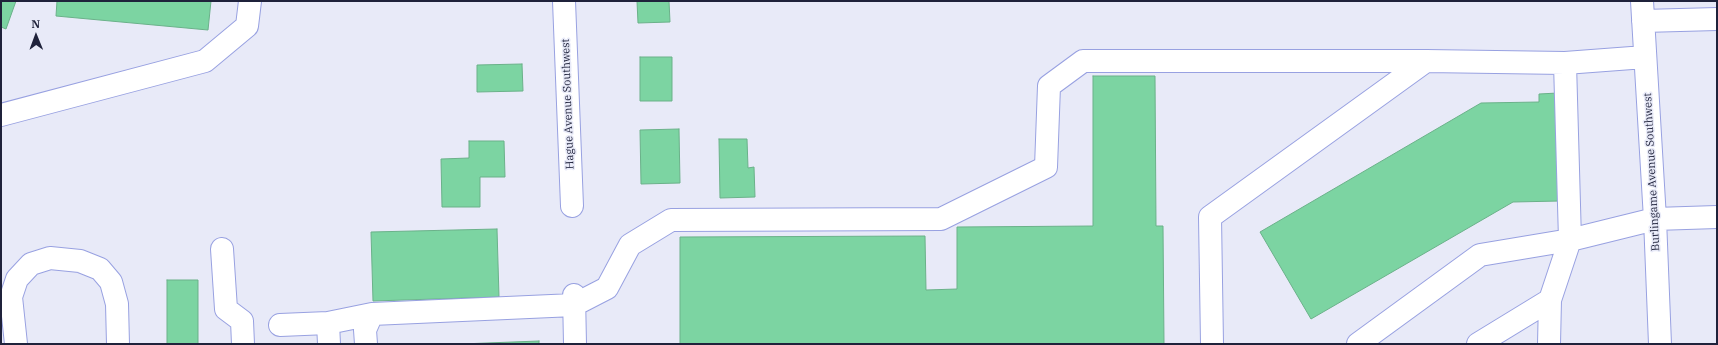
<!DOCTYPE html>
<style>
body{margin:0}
#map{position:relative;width:1718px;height:345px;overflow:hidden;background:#e8eaf8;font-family:"IBM Plex Serif",serif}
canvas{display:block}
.frame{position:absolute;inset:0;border:2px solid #1f223b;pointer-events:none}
.north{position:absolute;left:16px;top:16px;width:40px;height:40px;-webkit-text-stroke:3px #e8eaf8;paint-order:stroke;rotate:359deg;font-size:11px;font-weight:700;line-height:16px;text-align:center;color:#1f223b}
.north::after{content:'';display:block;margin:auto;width:14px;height:18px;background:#1f223b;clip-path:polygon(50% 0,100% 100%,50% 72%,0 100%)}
</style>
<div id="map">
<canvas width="1718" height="345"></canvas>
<div class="frame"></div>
<div class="north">N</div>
</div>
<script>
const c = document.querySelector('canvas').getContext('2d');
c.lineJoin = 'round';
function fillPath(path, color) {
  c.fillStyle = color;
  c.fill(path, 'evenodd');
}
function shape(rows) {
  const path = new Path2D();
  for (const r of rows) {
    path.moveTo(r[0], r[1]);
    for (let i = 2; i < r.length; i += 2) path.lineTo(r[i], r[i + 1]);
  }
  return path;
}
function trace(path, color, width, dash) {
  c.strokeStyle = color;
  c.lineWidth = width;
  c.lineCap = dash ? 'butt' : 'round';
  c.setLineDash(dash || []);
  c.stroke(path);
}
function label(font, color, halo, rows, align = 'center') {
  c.font = font + ' "IBM Plex Serif",serif';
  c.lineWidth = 3;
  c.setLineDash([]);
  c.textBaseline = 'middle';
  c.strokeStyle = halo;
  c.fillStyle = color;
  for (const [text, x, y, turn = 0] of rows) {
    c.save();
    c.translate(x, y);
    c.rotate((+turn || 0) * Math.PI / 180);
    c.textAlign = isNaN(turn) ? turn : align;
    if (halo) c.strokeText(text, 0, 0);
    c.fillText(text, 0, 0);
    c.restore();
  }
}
const building = shape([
 [1,1,16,1,6,29,1,27,1,1],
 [57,1,211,1,208,30,56,16,57,1],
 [637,1,669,1,670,22,638,23,637,1],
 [640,57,672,57,672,101,640,101,640,57],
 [522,64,523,91,477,92,477,65,522,64],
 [1093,76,1155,76,1156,226,1163,226,1164,344,680,344,680,237,925,236,926,290,957,289,957,227,1093,226,1093,76],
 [1558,93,1560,201,1513,202,1311,319,1260,232,1481,103,1539,102,1539,94,1558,93],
 [679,129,680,183,641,184,640,130,679,129],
 [719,139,747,139,748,168,754,167,755,197,720,198,719,139],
 [469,141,504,141,505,177,480,177,480,207,442,207,441,159,469,158,469,141],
 [497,229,499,297,373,301,371,232,497,229],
 [167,280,198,280,198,344,239,344,167,344,167,280],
 [539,341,539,344,461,344,539,341]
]);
fillPath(building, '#7cd4a2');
trace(building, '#6ab189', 1);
const minor = shape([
 [564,1,572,206],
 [1642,1,1655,219,1660,344],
 [1643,21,1717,19],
 [1,115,205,61,247,26,250,1],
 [222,249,226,309,242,321,243,344],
 [574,295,575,344],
 [328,323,372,314,574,305,607,288,630,245,671,220,941,219,1046,167,1049,86,1083,61,1426,61],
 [280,325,328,323,329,344],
 [16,344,11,297,17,279,31,264,50,258,80,261,100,269,111,282,117,304,118,344],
 [366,344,365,330,372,314],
 [1212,344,1210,217,1426,61,1565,63,1645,57],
 [1358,344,1480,255,1570,240,1655,219,1717,217],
 [1478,344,1550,300],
 [1549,344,1550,300,1570,240,1565,63]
]);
trace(minor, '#98a1e1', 24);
trace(minor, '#fff', 22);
label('11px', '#1f223b', '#e8eaf8', [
 ["Hague Avenue Southwest",568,104,-92],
 ["Burlingame Avenue Southwest",1652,172,-93]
]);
</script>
